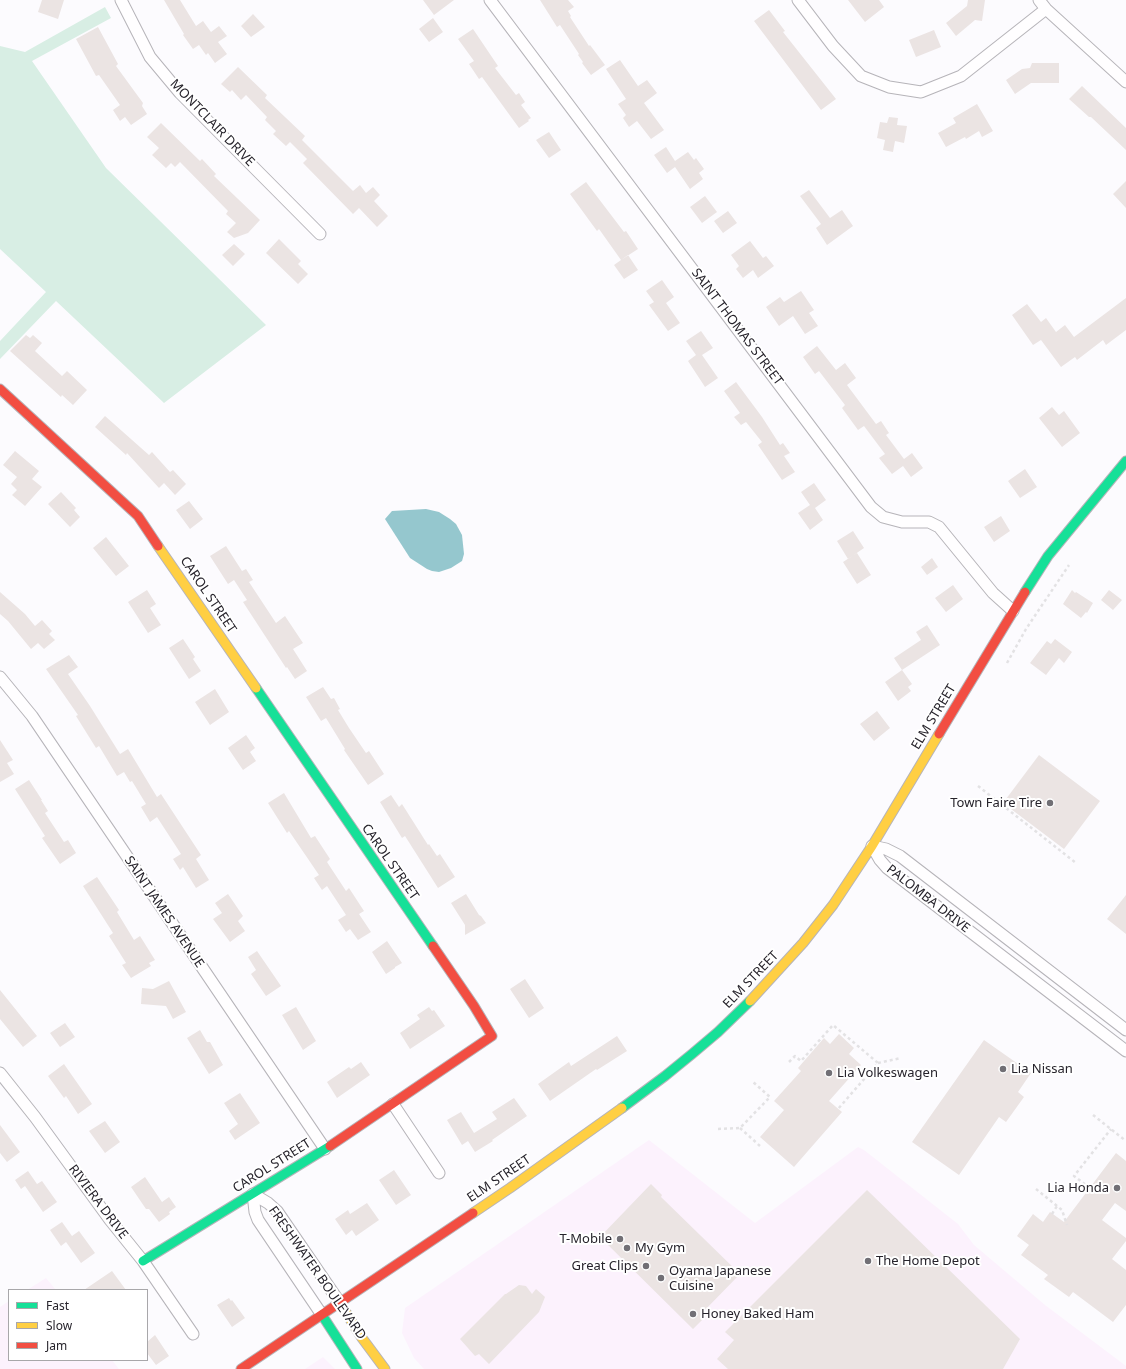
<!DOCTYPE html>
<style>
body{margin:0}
#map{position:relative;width:1126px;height:1369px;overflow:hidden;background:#fcfbfe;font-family:"Noto Sans",sans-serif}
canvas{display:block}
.legend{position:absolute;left:8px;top:1289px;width:140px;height:72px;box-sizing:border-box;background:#fff;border:1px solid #a8a7aa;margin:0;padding:5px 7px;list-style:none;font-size:12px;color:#26232b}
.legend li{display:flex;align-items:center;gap:8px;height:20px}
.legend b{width:20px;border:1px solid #a8a7aa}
</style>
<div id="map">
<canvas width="1126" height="1369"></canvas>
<ul class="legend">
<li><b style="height:5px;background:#16e098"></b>Fast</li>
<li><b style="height:5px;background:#ffcf43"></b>Slow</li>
<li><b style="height:5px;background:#f24e42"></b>Jam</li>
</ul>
</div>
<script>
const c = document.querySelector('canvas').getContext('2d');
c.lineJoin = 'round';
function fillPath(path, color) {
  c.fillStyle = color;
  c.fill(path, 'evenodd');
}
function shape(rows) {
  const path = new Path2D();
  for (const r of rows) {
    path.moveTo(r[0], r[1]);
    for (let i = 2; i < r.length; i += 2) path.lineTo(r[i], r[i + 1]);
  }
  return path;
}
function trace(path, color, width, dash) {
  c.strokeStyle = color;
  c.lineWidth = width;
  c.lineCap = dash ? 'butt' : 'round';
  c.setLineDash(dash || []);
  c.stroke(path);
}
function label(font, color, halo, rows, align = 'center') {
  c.font = font + ' "Noto Sans",sans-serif';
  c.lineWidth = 4;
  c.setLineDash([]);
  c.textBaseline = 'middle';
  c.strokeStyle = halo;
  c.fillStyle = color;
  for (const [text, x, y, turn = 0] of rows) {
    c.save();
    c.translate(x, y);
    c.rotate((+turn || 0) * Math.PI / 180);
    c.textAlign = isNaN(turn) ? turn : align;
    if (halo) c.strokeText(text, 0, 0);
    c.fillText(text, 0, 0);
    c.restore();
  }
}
fillPath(shape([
 [649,1140,755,1223,858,1147,864,1150,958,1224,974,1245,1045,1305,1126,1366,1126,1369,424,1369,414,1358,402,1333,405,1308],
 [46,1278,56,1290,27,1290],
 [9,1301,9,1360,112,1360,119,1369,0,1369,0,1307],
 [323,1357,335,1369,305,1369]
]), '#fcf2fd');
fillPath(shape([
 [105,7,111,18,32,61,106,168,266,325,164,403,56,301,0,359,0,341,46,292,0,249,0,46,25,52]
]), '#d8eee4');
fillPath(shape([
 [426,509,439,512,450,519,456,524,462,535,464,554,462,561,451,568,439,572,432,571,427,569,410,558,385,519,392,511]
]), '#95c7ce');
fillPath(shape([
 [42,0,64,0,58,19,38,12],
 [164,0,180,0,196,26,203,21,211,32,219,26,227,36,218,42,227,54,215,63,208,53,206,55,199,45,193,49,183,35,184,34],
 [423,0,454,0,434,15],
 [540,0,568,0,574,7,568,11,571,16,570,17,589,46,590,45,605,65,591,75,582,63,583,62,578,55,579,54,560,25,557,27],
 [848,0,879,0,884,7,865,22],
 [968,0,985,0,982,21,975,20,956,36,946,23,967,6],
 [769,10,785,31,783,32,836,99,821,110,754,21],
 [253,14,265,27,251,37,241,26],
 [433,18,443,32,429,42,419,29],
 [98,27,118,64,116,66,143,103,142,106,147,114,131,125,125,117,120,121,113,110,120,105,99,75,96,76,76,39],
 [473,29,498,66,495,68,516,95,519,93,525,102,521,105,531,118,528,120,529,121,519,128,482,77,479,79,469,64,474,61,458,39],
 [934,30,941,47,916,57,909,40],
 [620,60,638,86,647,80,657,93,644,103,664,130,651,139,637,121,629,127,623,118,626,115,618,104,626,99,606,69],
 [1032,63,1059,63,1059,83,1031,83,1015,94,1006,80,1022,69,1030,68],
 [238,67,267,95,265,98,305,136,302,140,353,191,360,185,366,193,373,187,380,195,374,201,388,216,377,227,359,208,353,214,303,163,307,159,290,142,286,146,273,134,276,131,265,120,267,117,246,95,241,100,232,90,230,92,221,84],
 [1082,86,1126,128,1126,150,1091,117,1089,117,1069,99],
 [977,104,993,131,982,137,979,131,966,139,965,137,946,147,938,133,956,123,953,118],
 [889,117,898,118,897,125,907,126,904,143,895,141,893,152,883,150,885,140,877,138,880,122,887,123],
 [161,123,200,161,202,159,216,174,214,176,260,220,248,233,234,238,227,232,236,223,226,214,228,211,180,162,175,167,171,163,166,168,152,155,159,148,147,137],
 [549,132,561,150,549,158,536,140],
 [666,147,675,161,688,152,694,160,696,158,704,169,699,173,703,179,690,189,675,167,667,173,654,155],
 [1126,181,1126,208,1113,194],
 [586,182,624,232,626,231,638,249,621,260,599,229,597,231,570,194],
 [809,190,830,218,842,210,853,226,827,245,816,228,821,224,800,196],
 [705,196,717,212,702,223,690,207],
 [728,211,737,223,723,233,714,221],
 [279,239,301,261,298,264,308,274,298,284,266,253],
 [750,241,763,258,766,256,774,266,758,278,753,270,743,278,736,269,739,266,731,255],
 [234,244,245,254,233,266,222,255],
 [628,255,638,270,624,279,614,265],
 [662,280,674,297,666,303,680,323,668,331,649,305,654,302,646,291],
 [801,291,814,310,809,313,818,326,805,334,793,316,779,326,766,307,780,297,784,302],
 [1126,298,1126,330,1106,345,1103,340,1077,360,1075,357,1061,367,1041,340,1033,345,1012,315,1027,304,1041,322,1046,318,1056,332,1065,325,1074,337],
 [701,331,713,348,702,355,718,378,705,387,688,361,696,355,686,341],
 [26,335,30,338,33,335,42,343,35,351,62,376,67,371,87,390,73,405,62,395,61,397,10,351],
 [817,346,836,370,845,363,856,378,847,385,876,424,881,421,889,433,886,435,904,459,912,453,923,468,911,477,903,466,892,474,879,458,885,454,864,426,858,430,842,408,845,405,819,371,815,374,803,357],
 [736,382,762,417,780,445,783,443,790,453,784,456,795,472,782,480,758,445,762,442,746,422,741,425,734,417,740,413,724,391],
 [1052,407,1059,415,1064,411,1080,433,1062,447,1039,418],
 [105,416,149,455,152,452,170,472,173,470,186,484,175,495,164,483,159,488,127,453,126,455,95,427],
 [15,451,39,471,32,479,42,487,25,506,12,495,17,490,11,484,17,477,3,465],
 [1025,469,1037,487,1020,498,1008,481],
 [814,483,826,500,815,508,823,520,810,530,798,513,810,505,801,492],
 [61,492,76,508,74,510,80,517,70,527,48,504],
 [189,501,203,519,190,529,176,510],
 [1001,516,1010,531,994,542,984,527],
 [853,531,864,548,848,559,837,541],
 [106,537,129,566,116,576,93,548],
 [226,546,242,571,246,569,253,580,249,582,276,623,285,616,303,643,293,649,307,671,295,679,287,667,286,668,243,602,247,600,234,580,228,584,210,556],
 [857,553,871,575,857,584,843,562],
 [932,558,938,567,927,575,921,567],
 [953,585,963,599,946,612,935,598],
 [147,590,156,604,150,608,161,625,148,633,128,602],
 [1072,590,1075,593,1076,592,1093,603,1087,613,1086,612,1081,618,1063,604],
 [1109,590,1122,600,1113,610,1101,600],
 [0,592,25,614,35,626,42,620,52,631,49,634,55,640,44,649,38,643,31,649,8,621,0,614],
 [927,625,940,645,902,670,894,658,921,640,916,632],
 [183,639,195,657,193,659,201,671,189,679,169,648],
 [1055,639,1072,652,1064,663,1059,658,1046,675,1030,663,1047,641,1051,644],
 [69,655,78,667,68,674,90,706,120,754,128,749,157,797,161,794,201,855,196,859,209,880,196,888,183,867,180,870,173,859,181,854,157,817,150,822,141,807,146,804,132,781,130,782,124,772,117,776,99,746,96,748,76,716,78,715,46,669],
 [902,670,912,684,908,687,911,691,898,701,885,682],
 [323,687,331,699,334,698,340,709,338,710,349,728,366,753,369,751,384,774,368,785,344,750,345,749,326,718,321,721,306,697],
 [215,689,229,712,210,725,195,702],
 [877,711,890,728,874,741,860,724],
 [246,735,255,748,250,752,256,761,243,770,228,748],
 [0,740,13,760,7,763,14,774,0,782],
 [1039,755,1100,801,1064,849,1003,803],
 [29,780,42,800,41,800,48,811,45,813,64,842,68,840,76,853,60,864,42,838,45,836,15,789],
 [284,793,311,838,315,836,330,859,327,862,346,891,349,888,364,911,359,914,371,932,358,940,350,929,346,932,338,920,346,915,327,886,322,890,314,878,319,875,289,831,287,833,268,803],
 [391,795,399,807,402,804,428,845,429,844,437,856,440,854,455,877,438,888,405,836,402,838,380,802],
 [97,877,119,910,117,912,134,940,140,936,155,960,149,963,151,966,131,978,122,965,126,963,109,936,113,933,83,886],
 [228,894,243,916,238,921,245,931,230,942,213,919,222,913,215,903],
 [466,894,479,915,481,916,486,923,465,935,465,925,451,903],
 [1126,895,1126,934,1107,919],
 [387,941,402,963,395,967,395,968,386,974,372,952],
 [257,951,281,986,266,996,251,974,256,970,248,957],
 [525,979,544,1008,529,1018,510,989],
 [169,981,186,1012,173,1019,166,1006,141,1004,142,988,153,989],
 [0,990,37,1036,23,1047,0,1019],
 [296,1007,316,1041,303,1050,282,1015],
 [429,1007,432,1011,434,1010,445,1026,410,1049,400,1033,420,1019,417,1015],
 [65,1023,75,1037,60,1047,50,1033],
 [200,1030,207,1042,210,1042,223,1065,209,1074,187,1038],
 [839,1034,854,1048,849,1054,861,1065,829,1101,842,1112,794,1167,760,1137,784,1110,774,1101,801,1071,798,1068,824,1038,830,1044],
 [617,1036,627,1051,597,1070,596,1069,550,1101,538,1084,569,1062,571,1066],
 [984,1040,1031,1073,1018,1092,1024,1097,1006,1122,999,1117,959,1175,912,1142],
 [361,1062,370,1075,337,1098,327,1082,349,1067,351,1069],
 [64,1064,92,1104,78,1114,66,1096,64,1098,48,1076],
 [240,1093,260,1123,235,1140,229,1131,238,1124,224,1103],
 [514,1098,527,1116,492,1140,493,1141,475,1152,468,1141,462,1145,447,1120,461,1112,474,1133,497,1119,492,1112],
 [105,1121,120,1142,105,1153,89,1131],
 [0,1125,20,1152,7,1162,0,1153],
 [1116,1153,1126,1161,1126,1211,1115,1203,1102,1220,1126,1238,1126,1241,1112,1259,1126,1270,1126,1305,1113,1322,1073,1292,1069,1297,1044,1279,1048,1275,1021,1255,1029,1245,1017,1236,1033,1214,1043,1222,1050,1212,1064,1222],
 [394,1170,411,1195,396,1205,379,1180],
 [28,1171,37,1184,42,1181,57,1202,43,1212,25,1186,21,1189,15,1180],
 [145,1177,162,1202,169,1197,176,1207,169,1212,170,1214,159,1222,149,1209,146,1209,131,1187],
 [651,1184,662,1195,661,1197,740,1274,701,1314,704,1318,693,1329,600,1237],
 [867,1190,1020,1339,1003,1369,728,1369,717,1359,734,1340,725,1332],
 [367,1203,379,1220,356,1236,352,1230,346,1235,335,1219,348,1210,350,1214],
 [62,1222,72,1236,79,1231,95,1253,81,1263,66,1242,61,1246,50,1230],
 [112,1271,126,1290,84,1290],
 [519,1285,526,1286,532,1294,536,1289,545,1297,539,1312,489,1364,479,1354,475,1356,460,1339,505,1294,506,1294],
 [229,1298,231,1301,232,1300,245,1318,232,1327,217,1305],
 [155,1335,169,1356,156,1365,147,1353,147,1342]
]), '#ebe4e3');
const street = shape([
 [121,0,150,57,180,93,320,234],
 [490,0,871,507,883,517,902,522,929,522,939,527,993,593,1013,611],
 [798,0,833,46,861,76,889,87,921,92,961,76,1046,9],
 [1039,0,1046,9,1126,82],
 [0,677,32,716,325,1149],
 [872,846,880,860,887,868,1126,1051],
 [872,846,886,849,900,856,1126,1030],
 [0,1073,35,1117,110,1220,143,1261,193,1334],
 [393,1104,439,1173],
 [253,1194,268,1203,277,1211,340,1303],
 [253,1194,255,1212,258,1220,322,1315]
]);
const fast = shape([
 [1025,592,1048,556,1126,461],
 [256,688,433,946],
 [622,1108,665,1076,692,1054,718,1032,750,1001],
 [143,1261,330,1146],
 [322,1315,357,1369]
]);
const slow = shape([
 [158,546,256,688],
 [750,1001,803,943,833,905,872,846,939,734],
 [473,1213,510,1188,622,1108],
 [340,1303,362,1338,385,1369]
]);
const jam = shape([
 [0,389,138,516,158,546],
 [939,734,1025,592],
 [330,1146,492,1036,474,1006,433,946],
 [241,1369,473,1213]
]);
trace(street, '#b6b4b9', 13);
trace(fast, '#b6b4b9', 11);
trace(slow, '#b6b4b9', 11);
trace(jam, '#b6b4b9', 11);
trace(shape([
 [1007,663,1026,629,1069,565],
 [978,786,1076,863],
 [789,1062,795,1056,801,1061,833,1025,878,1063,838,1109],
 [878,1063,901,1058],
 [1093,1115,1126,1141],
 [740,1128,760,1146],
 [718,1129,740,1128,770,1097,753,1082],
 [1090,1188,1074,1176,1111,1129],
 [1036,1189,1062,1210,1067,1225],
 [1052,1214,1057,1206]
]), '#e3e2e4', 2.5, [3, 3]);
trace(street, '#fffeff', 11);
trace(fast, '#16e098', 9);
trace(slow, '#ffcf43', 9);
trace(jam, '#f24e42', 9);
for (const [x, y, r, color] of [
 [1050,803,4,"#716f75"],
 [1003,1069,4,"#716f75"],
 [829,1073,4,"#716f75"],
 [1117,1188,4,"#716f75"],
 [620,1239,4,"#716f75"],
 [627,1248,4,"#716f75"],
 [868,1261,4,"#716f75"],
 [646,1266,4,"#716f75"],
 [661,1278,4,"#716f75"],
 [693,1314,4,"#716f75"]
]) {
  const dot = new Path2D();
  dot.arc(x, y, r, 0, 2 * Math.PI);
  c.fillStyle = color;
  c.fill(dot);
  trace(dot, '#fff', 1.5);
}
label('13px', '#26232b', '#fff', [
 ["MONTCLAIR DRIVE",212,123,46],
 ["SAINT THOMAS STREET",737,327,53],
 ["CAROL STREET",208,595,56],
 ["ELM STREET",934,717,-59],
 ["CAROL STREET",390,862,55],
 ["PALOMBA DRIVE",928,899,38],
 ["SAINT JAMES AVENUE",164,912,56],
 ["ELM STREET",751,980,-46],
 ["CAROL STREET",272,1166,-32],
 ["ELM STREET",499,1179,-34],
 ["RIVIERA DRIVE",98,1202,53],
 ["FRESHWATER BOULEVARD",317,1273,55]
]);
label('13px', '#26232b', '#fff', [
 ["Town Faire Tire",1042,803,"right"],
 ["Lia Nissan",1011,1069],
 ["Lia Volkeswagen",837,1073],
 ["Lia Honda",1109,1188,"right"],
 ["T-Mobile",612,1239,"right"],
 ["My Gym",635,1248],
 ["The Home Depot",876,1261],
 ["Great Clips",638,1266,"right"],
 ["Oyama Japanese",669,1271],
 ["Cuisine",669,1286],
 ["Honey Baked Ham",701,1314]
], 'left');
</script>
